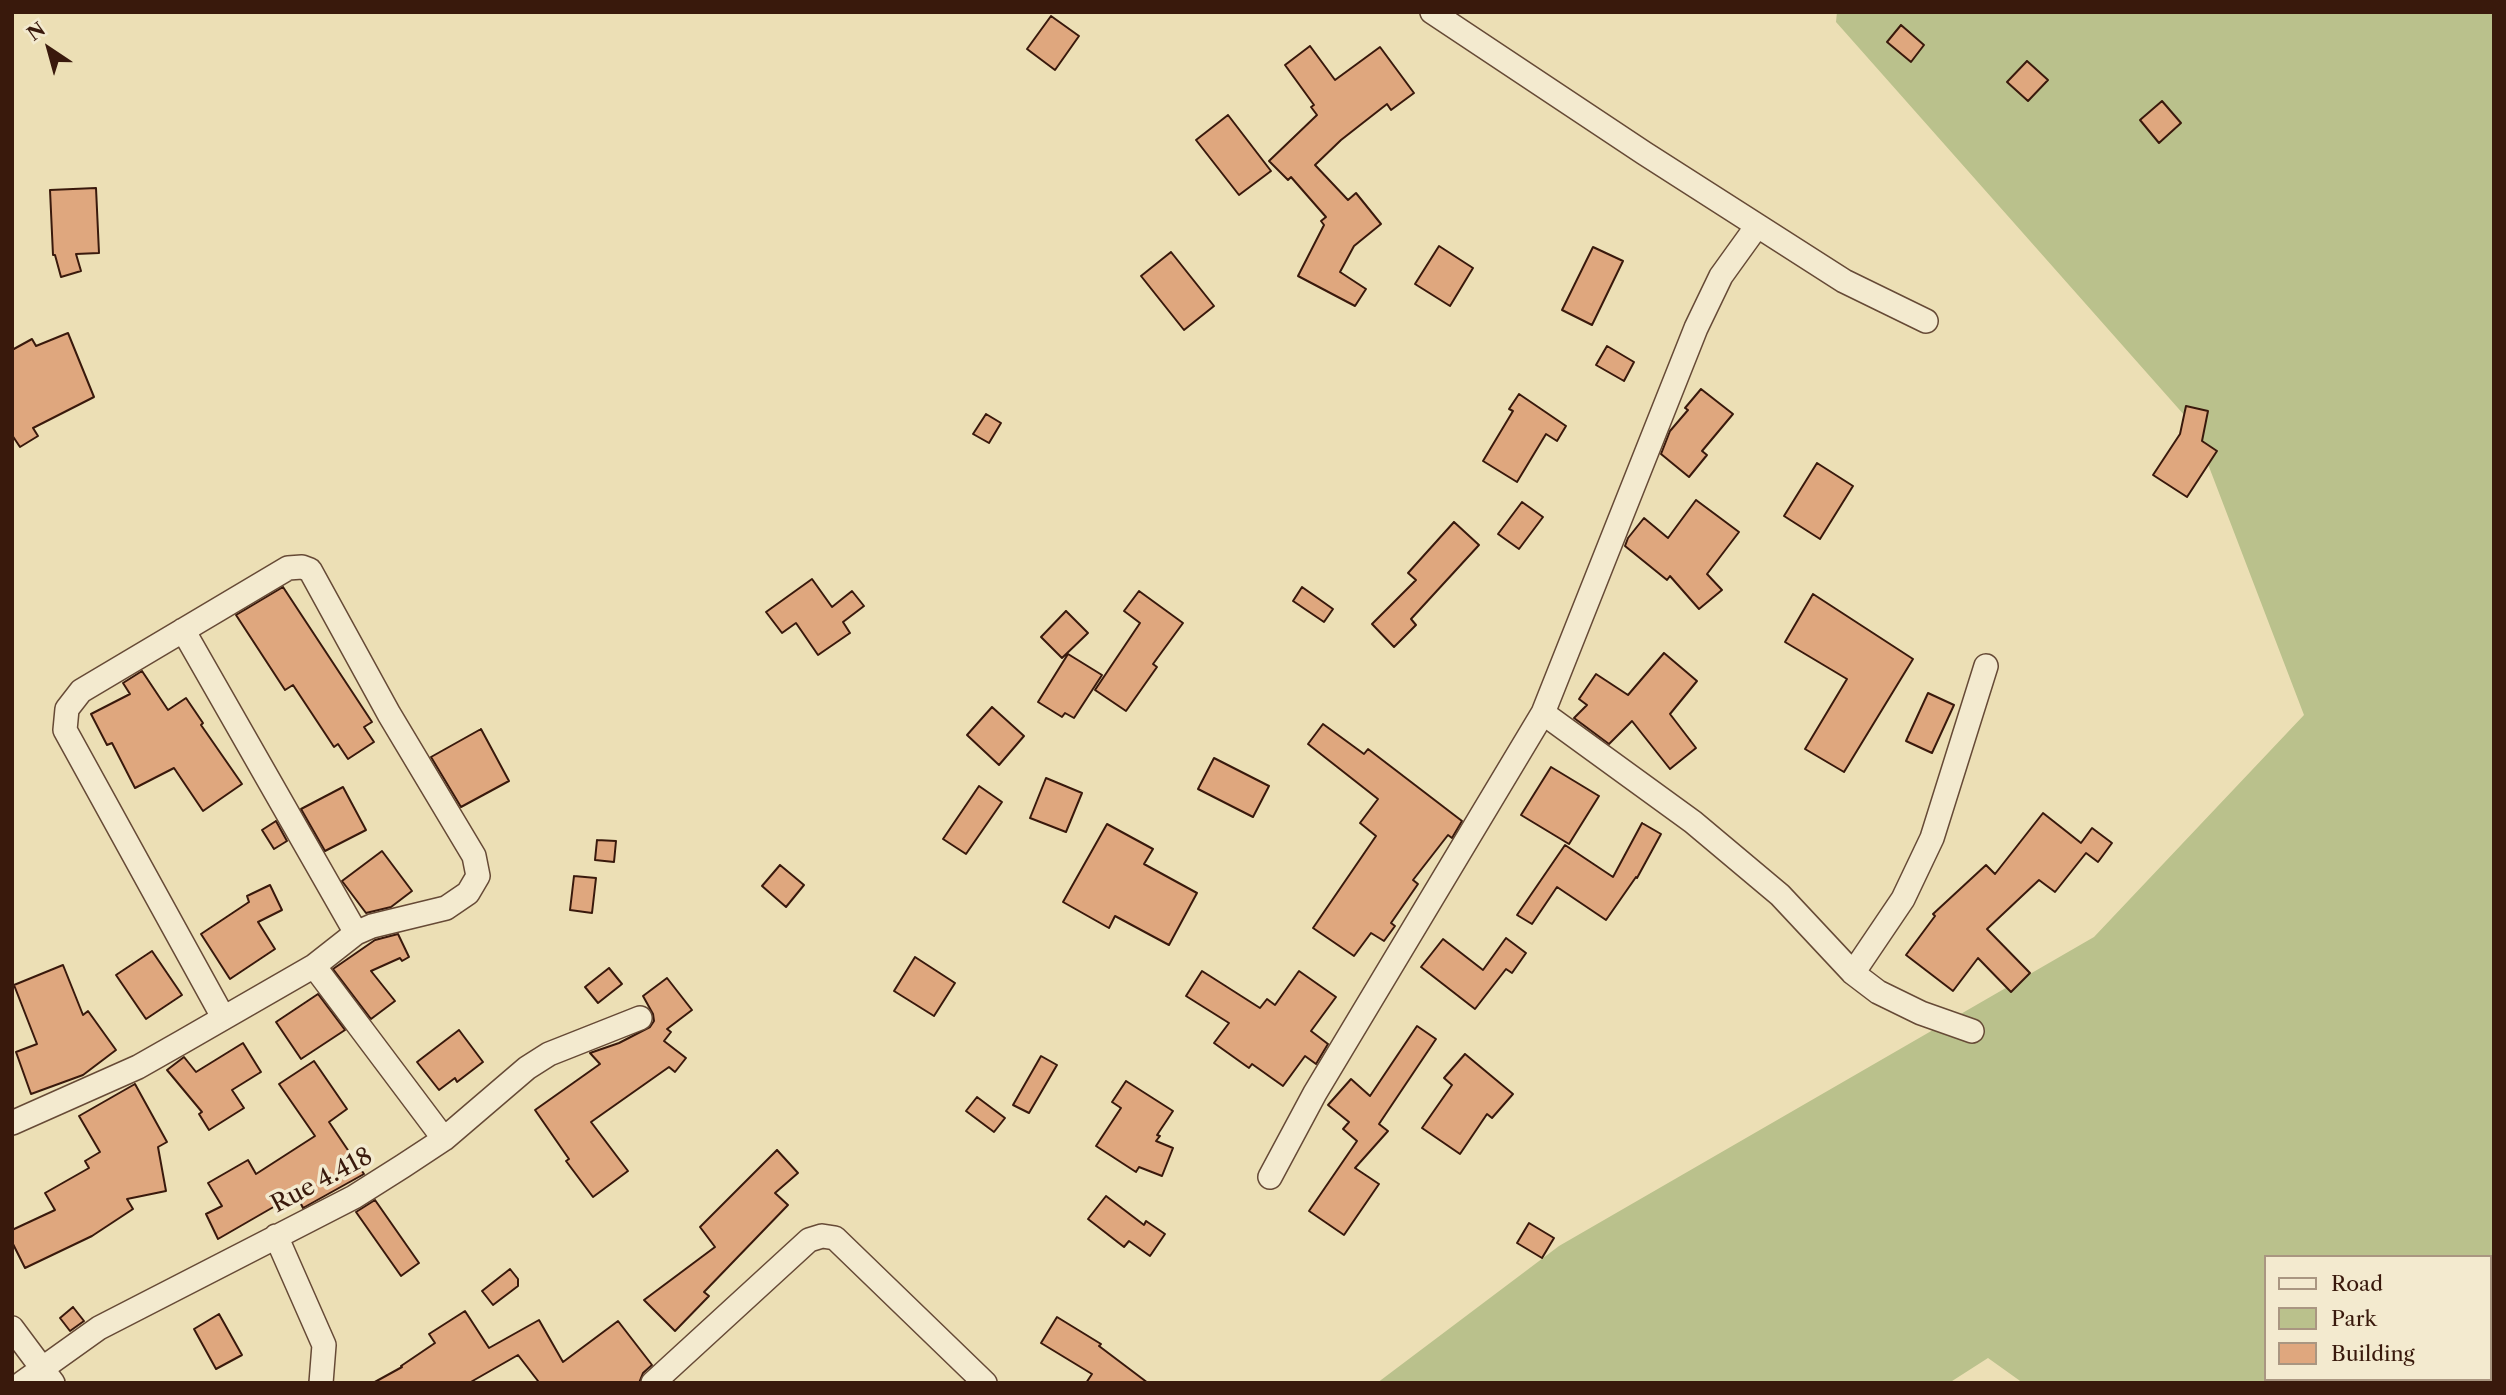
<!DOCTYPE html>
<style>
body{margin:0}
#map{position:relative;width:2506px;height:1395px;overflow:hidden;background:#ecdfb5;font-family:"Libre Caslon Text",serif}
canvas{display:block}
.frame{position:absolute;inset:0;border:14px solid #39190c;pointer-events:none}
.legend{position:absolute;left:2264px;top:1255px;width:228px;height:126px;box-sizing:border-box;background:#f3eacf;border:2px solid #a99681;margin:0;padding:9px 12px;list-style:none;font-size:21px;color:#39190c}
.legend li{display:flex;align-items:center;gap:14px;height:35px}
.legend b{width:35px;border:2px solid #a99681}
.north{position:absolute;left:14px;top:14px;width:70px;height:70px;-webkit-text-stroke:5px #f3eacf;paint-order:stroke;rotate:324deg;font-size:19px;font-weight:700;line-height:28px;text-align:center;color:#39190c}
.north::after{content:'';display:block;margin:auto;width:24px;height:32px;background:#39190c;clip-path:polygon(50% 0,100% 100%,50% 72%,0 100%)}
</style>
<div id="map">
<canvas width="2506" height="1395"></canvas>
<div class="frame"></div>
<ul class="legend">
<li><b style="height:9px;background:#f3eacf"></b>Road</li>
<li><b style="height:19px;background:#bac18c"></b>Park</li>
<li><b style="height:19px;background:#dfa77e"></b>Building</li>
</ul>
<div class="north">N</div>
</div>
<script>
const c = document.querySelector('canvas').getContext('2d');
c.lineJoin = 'round';
function fillPath(path, color) {
  c.fillStyle = color;
  c.fill(path, 'evenodd');
}
function shape(rows) {
  const path = new Path2D();
  for (const r of rows) {
    path.moveTo(r[0], r[1]);
    for (let i = 2; i < r.length; i += 2) path.lineTo(r[i], r[i + 1]);
  }
  return path;
}
function trace(path, color, width, dash) {
  c.strokeStyle = color;
  c.lineWidth = width;
  c.lineCap = dash ? 'butt' : 'round';
  c.setLineDash(dash || []);
  c.stroke(path);
}
function label(font, color, halo, rows, align = 'center') {
  c.font = font + ' "Libre Caslon Text",serif';
  c.lineWidth = 7;
  c.setLineDash([]);
  c.textBaseline = 'middle';
  c.strokeStyle = halo;
  c.fillStyle = color;
  for (const [text, x, y, turn = 0] of rows) {
    c.save();
    c.translate(x, y);
    c.rotate((+turn || 0) * Math.PI / 180);
    c.textAlign = isNaN(turn) ? turn : align;
    if (halo) c.strokeText(text, 0, 0);
    c.fillText(text, 0, 0);
    c.restore();
  }
}
fillPath(shape([
 [1837,12,2494,12,2494,1383,2023,1383,1988,1358,1949,1383,1377,1383,1559,1246,2094,937,2304,715,2193,425,1836,22],
 [2266,1257,2490,1257,2490,1379,2266,1379]
]), '#bac18c');
const building = shape([
 [1051,16,1079,36,1055,70,1027,49,1051,16],
 [1901,25,1924,45,1911,62,1887,42,1901,25],
 [1310,46,1335,80,1380,47,1414,93,1391,110,1387,104,1341,140,1315,165,1348,200,1356,193,1381,224,1354,246,1340,272,1366,289,1355,306,1298,276,1324,225,1321,221,1326,217,1291,177,1288,180,1269,161,1317,115,1311,107,1314,105,1285,65,1310,46],
 [2027,61,2048,80,2028,101,2007,82,2027,61],
 [2162,101,2181,123,2159,143,2140,120,2162,101],
 [1228,115,1271,171,1239,195,1196,140,1228,115],
 [96,188,99,253,76,254,81,271,61,277,55,255,53,255,50,190,96,188],
 [1439,246,1473,268,1450,306,1415,284,1439,246],
 [1593,247,1623,261,1592,325,1562,310,1593,247],
 [1171,252,1214,306,1184,330,1141,276,1171,252],
 [68,333,94,397,33,428,38,436,20,447,12,435,12,350,32,339,36,346,68,333],
 [1607,346,1634,362,1624,381,1596,365,1607,346],
 [1701,389,1733,414,1702,451,1707,455,1689,477,1661,454,1670,431,1688,410,1685,408,1701,389],
 [1519,394,1566,426,1557,441,1546,434,1517,482,1483,461,1513,411,1509,409,1519,394],
 [2186,406,2208,411,2202,441,2217,451,2187,497,2153,475,2180,434,2186,406],
 [986,414,1001,423,989,443,973,434,986,414],
 [1817,463,1853,486,1820,539,1784,516,1817,463],
 [1696,500,1739,532,1707,574,1722,590,1699,609,1670,576,1667,580,1625,546,1628,538,1644,518,1668,538,1696,500],
 [1522,502,1543,517,1519,549,1498,534,1522,502],
 [1454,522,1479,545,1411,619,1416,625,1394,647,1372,624,1416,580,1408,573,1454,522],
 [812,579,832,607,852,591,864,606,843,622,850,633,818,655,796,623,782,633,766,612,812,579],
 [283,587,372,722,364,727,374,742,348,759,338,744,334,747,293,685,285,690,236,615,283,587],
 [1302,587,1333,609,1324,622,1293,601,1302,587],
 [1139,591,1183,623,1153,664,1157,667,1126,711,1095,690,1140,623,1124,611,1139,591],
 [1813,594,1913,659,1844,772,1805,749,1847,679,1785,642,1813,594],
 [1066,611,1088,633,1062,658,1041,637,1066,611],
 [1664,653,1697,681,1670,714,1696,748,1670,769,1632,721,1609,744,1574,718,1587,705,1579,699,1596,674,1628,695,1664,653],
 [1068,654,1102,675,1074,718,1065,713,1062,717,1038,702,1068,654],
 [142,671,168,710,186,698,203,723,201,725,242,784,203,811,174,768,135,788,112,743,107,745,91,714,130,694,123,683,142,671],
 [1928,693,1954,705,1932,753,1906,741,1928,693],
 [992,707,1024,736,999,765,967,735,992,707],
 [1323,724,1364,754,1368,749,1462,821,1452,838,1448,835,1413,880,1418,884,1391,923,1395,926,1384,941,1371,933,1354,956,1313,928,1376,836,1360,823,1378,799,1308,744,1323,724],
 [481,729,509,781,461,807,431,757,481,729],
 [1214,758,1269,786,1253,817,1198,789,1214,758],
 [1551,767,1599,796,1569,844,1521,815,1551,767],
 [1046,778,1082,793,1066,832,1030,818,1046,778],
 [979,786,1002,802,966,854,943,839,979,786],
 [343,787,366,830,325,851,301,809,343,787],
 [2043,813,2081,843,2092,828,2112,843,2098,862,2086,853,2055,892,2039,880,1987,929,2030,973,2011,992,1978,958,1953,991,1906,955,1935,916,1933,914,1986,865,1995,874,2043,813],
 [276,821,287,841,274,849,262,830,276,821],
 [1642,823,1661,834,1637,878,1636,877,1606,920,1557,887,1532,924,1517,915,1565,845,1613,877,1642,823],
 [1107,824,1153,849,1144,864,1197,893,1169,945,1115,916,1109,928,1063,902,1107,824],
 [597,840,616,841,614,862,595,860,597,840],
 [382,851,412,891,391,907,366,913,342,881,382,851],
 [780,865,804,885,786,907,762,886,780,865],
 [574,876,596,878,592,913,570,910,574,876],
 [270,885,282,910,258,922,275,949,230,979,201,934,249,902,247,896,270,885],
 [398,934,409,957,402,961,400,958,371,971,395,1001,371,1019,333,969,375,940,398,934],
 [1506,938,1526,953,1512,973,1506,969,1475,1009,1421,967,1443,939,1483,970,1506,938],
 [152,951,182,995,146,1019,116,975,152,951],
 [915,957,955,983,934,1016,894,991,915,957],
 [63,965,83,1015,88,1011,116,1050,83,1075,31,1094,16,1052,37,1044,14,985,63,965],
 [609,968,622,984,598,1003,585,987,609,968],
 [1202,971,1260,1008,1267,999,1275,1005,1299,971,1336,997,1311,1031,1328,1044,1316,1064,1305,1056,1283,1086,1252,1064,1249,1068,1214,1043,1229,1023,1186,996,1202,971],
 [667,978,692,1010,667,1029,671,1032,664,1041,686,1058,675,1072,669,1067,591,1122,628,1171,593,1197,566,1161,569,1159,535,1110,600,1064,590,1053,619,1043,650,1027,654,1021,653,1014,643,996,667,978],
 [318,994,345,1030,301,1059,276,1022,318,994],
 [1417,1026,1436,1039,1379,1124,1388,1131,1355,1168,1379,1184,1344,1235,1309,1211,1357,1141,1343,1129,1349,1122,1328,1105,1351,1079,1370,1096,1417,1026],
 [459,1030,483,1062,457,1082,455,1078,439,1090,417,1062,459,1030],
 [243,1043,261,1072,232,1090,244,1108,209,1130,199,1114,202,1112,167,1070,184,1057,196,1072,243,1043],
 [1465,1054,1513,1094,1492,1118,1487,1114,1460,1154,1422,1128,1452,1085,1444,1078,1465,1054],
 [1041,1056,1057,1065,1029,1113,1013,1105,1041,1056],
 [314,1061,347,1109,329,1122,364,1174,303,1208,296,1194,218,1239,206,1214,222,1206,208,1183,248,1160,256,1174,315,1136,279,1084,314,1061],
 [1126,1081,1173,1111,1157,1135,1160,1136,1156,1141,1173,1148,1162,1176,1139,1167,1136,1172,1096,1146,1121,1108,1112,1102,1126,1081],
 [135,1084,167,1142,158,1147,166,1191,127,1199,133,1209,92,1236,25,1268,12,1242,12,1230,55,1210,45,1193,89,1168,85,1161,100,1152,79,1116,135,1084],
 [977,1097,1005,1118,994,1132,966,1111,977,1097],
 [777,1150,798,1173,775,1193,788,1205,704,1292,709,1296,675,1331,644,1300,715,1247,700,1227,777,1150],
 [1106,1196,1144,1225,1146,1221,1165,1234,1150,1256,1129,1241,1124,1247,1088,1219,1106,1196],
 [375,1200,419,1263,401,1276,356,1212,375,1200],
 [1529,1223,1554,1238,1542,1258,1517,1243,1529,1223],
 [510,1269,518,1279,518,1286,493,1305,482,1291,510,1269],
 [73,1307,84,1321,70,1331,60,1318,73,1307],
 [465,1311,489,1348,539,1320,563,1362,618,1321,652,1365,643,1373,639,1383,535,1383,538,1381,518,1355,469,1383,373,1383,402,1367,401,1366,435,1343,429,1334,465,1311],
 [219,1314,242,1355,216,1369,194,1329,219,1314],
 [1057,1317,1101,1344,1099,1346,1148,1383,1086,1383,1092,1374,1041,1343,1057,1317]
]);
fillPath(building, '#dfa77e');
trace(building, '#39190c', 2);
const minor = shape([
 [1432,12,1644,153,1844,281,1926,321],
 [183,630,356,933],
 [1543,713,1693,822,1780,895,1853,973,1878,992,1921,1013,1972,1031],
 [314,966,444,1139],
 [1853,973,1903,899,1932,838,1986,666],
 [12,1123,138,1067,182,1042,314,966,356,933,372,926,446,908,468,893,478,876,474,856,389,714,310,570,302,567,288,568,81,691,67,709,65,730,223,1017],
 [1270,1177,1315,1093,1543,713,1696,328,1721,276,1757,226],
 [276,1236,324,1345,321,1383],
 [12,1328,53,1383],
 [22,1383,99,1328,354,1197,403,1166,444,1139,527,1068,549,1054,640,1018],
 [653,1383,809,1240,822,1236,835,1238,985,1383]
]);
trace(minor, '#664a36', 26);
trace(minor, '#f3eacf', 23);
label('24px', '#39190c', '#f3eacf', [
 ["Rue 4.418",322,1181,-28]
]);
</script>
